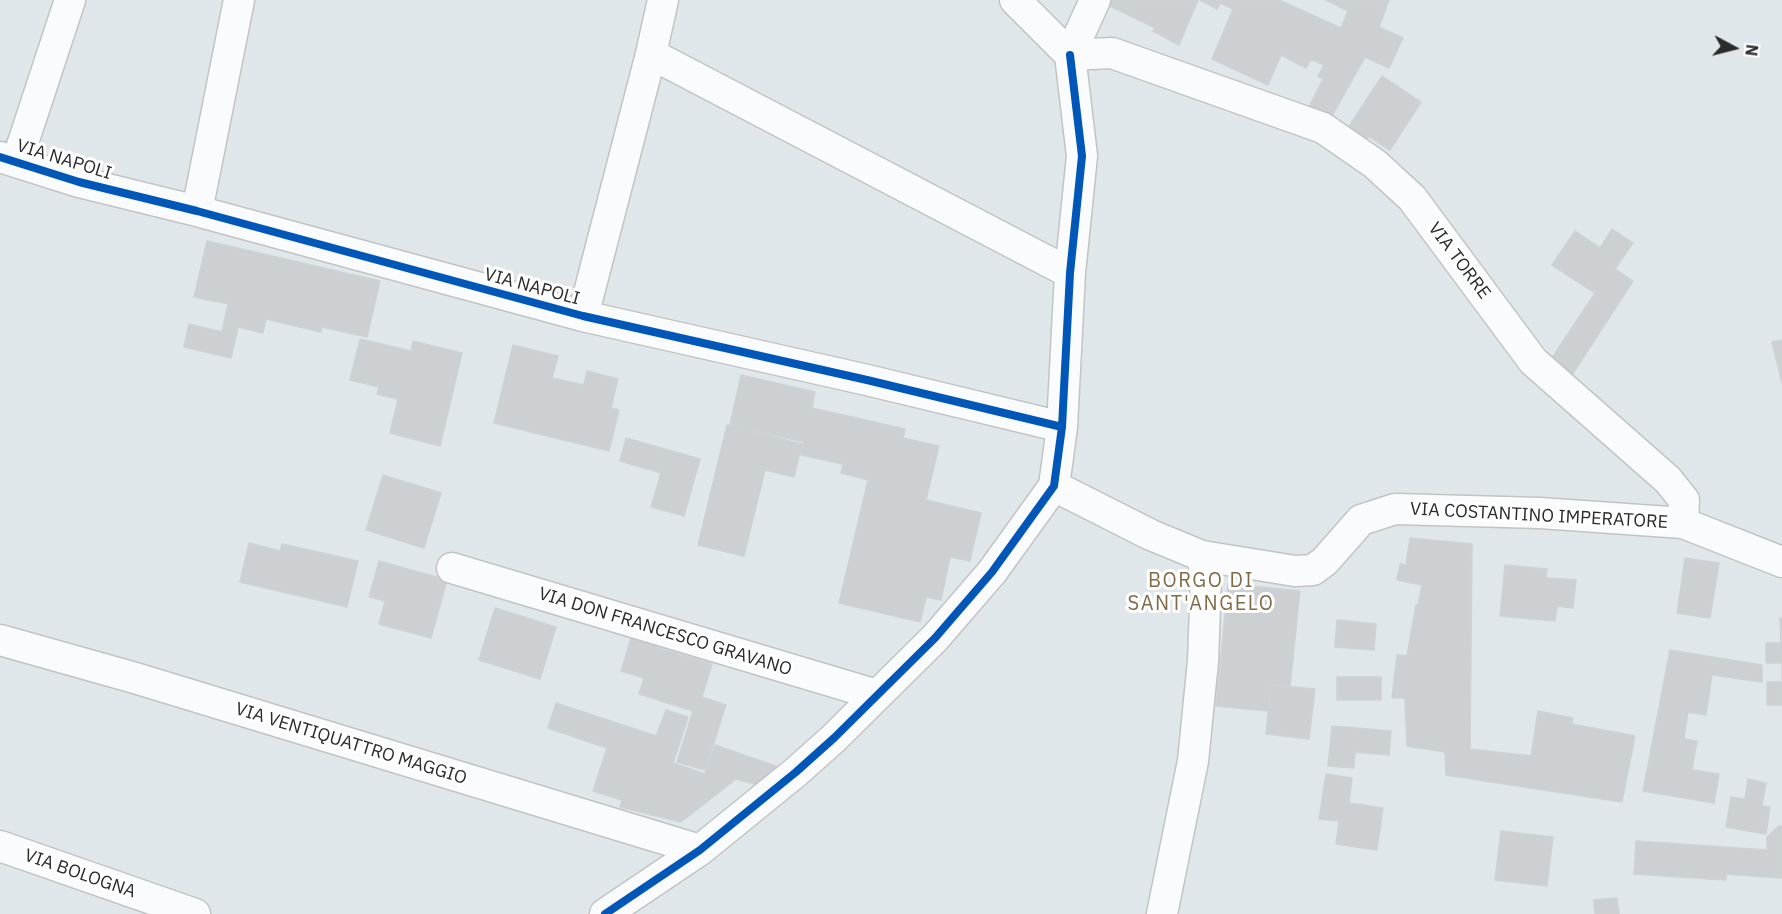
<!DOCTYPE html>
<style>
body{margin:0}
#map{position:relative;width:1782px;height:914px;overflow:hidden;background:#e0e7ea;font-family:"IBM Plex Sans",sans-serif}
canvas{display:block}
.north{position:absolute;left:1704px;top:18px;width:60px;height:60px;-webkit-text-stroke:4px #fff;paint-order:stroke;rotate:97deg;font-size:16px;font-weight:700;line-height:24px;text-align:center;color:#2b2b2b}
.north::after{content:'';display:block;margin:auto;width:21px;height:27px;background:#2b2b2b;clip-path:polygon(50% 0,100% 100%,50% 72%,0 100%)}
</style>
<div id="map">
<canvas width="1782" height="914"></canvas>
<div class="north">N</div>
</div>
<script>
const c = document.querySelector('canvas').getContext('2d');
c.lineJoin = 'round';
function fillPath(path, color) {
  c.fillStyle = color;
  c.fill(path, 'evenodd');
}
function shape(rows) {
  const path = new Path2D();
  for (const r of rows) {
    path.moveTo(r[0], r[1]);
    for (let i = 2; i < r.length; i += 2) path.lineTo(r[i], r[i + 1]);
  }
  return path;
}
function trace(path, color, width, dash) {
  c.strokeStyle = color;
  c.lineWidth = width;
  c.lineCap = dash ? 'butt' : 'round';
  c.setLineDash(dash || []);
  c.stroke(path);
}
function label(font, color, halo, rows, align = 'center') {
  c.font = font + ' "IBM Plex Sans",sans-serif';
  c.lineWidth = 6;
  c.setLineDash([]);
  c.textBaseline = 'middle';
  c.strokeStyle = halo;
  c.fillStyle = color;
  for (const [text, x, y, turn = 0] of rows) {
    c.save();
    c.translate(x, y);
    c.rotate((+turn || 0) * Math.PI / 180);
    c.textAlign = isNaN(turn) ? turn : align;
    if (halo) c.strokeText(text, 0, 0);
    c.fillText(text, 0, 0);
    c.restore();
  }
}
const building = shape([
 [1110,0,1198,0,1179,45,1153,31,1155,28,1108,5,1110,0],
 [1200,0,1279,0,1341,28,1348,11,1326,0,1389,0,1379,27,1403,38,1389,68,1365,57,1331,118,1309,107,1323,79,1318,76,1324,65,1311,59,1306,68,1281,55,1268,85,1212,59,1233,9,1220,3,1217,9,1200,0],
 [1382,76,1421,102,1390,150,1368,136,1366,140,1348,128,1382,76],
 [1612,229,1633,243,1615,269,1633,281,1572,375,1550,361,1595,293,1552,265,1575,231,1600,248,1612,229],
 [207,241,380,281,367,337,322,327,321,332,266,319,263,333,238,327,231,358,184,347,189,324,222,332,228,304,194,297,207,241],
 [360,339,411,351,413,341,462,353,440,446,390,433,398,399,377,394,379,387,350,380,360,339],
 [1782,340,1782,383,1772,342,1782,340],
 [513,345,558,356,552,378,584,385,587,371,618,379,611,408,619,410,609,451,494,423,513,345],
 [741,375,815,392,812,408,905,429,903,438,939,446,926,500,981,513,970,561,950,557,941,600,926,597,920,622,839,603,868,480,841,473,843,464,801,455,804,442,730,425,741,375],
 [727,425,802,444,794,477,765,470,744,556,698,545,727,425],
 [626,438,700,459,684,516,651,507,661,473,620,461,626,438],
 [383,475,441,493,424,548,366,530,383,475],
 [1410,538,1472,544,1470,749,1531,756,1538,711,1573,718,1572,724,1635,736,1622,802,1446,775,1445,752,1407,746,1405,698,1392,698,1397,655,1407,656,1416,605,1418,605,1422,585,1397,580,1400,564,1406,565,1410,538],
 [249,543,280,551,282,544,358,561,347,607,240,582,249,543],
 [1685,558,1719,563,1710,618,1677,613,1685,558],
 [379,561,447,580,431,638,379,624,385,601,369,597,379,561],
 [1505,565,1547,569,1546,578,1576,580,1573,608,1557,606,1555,621,1500,616,1505,565],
 [1228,584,1300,591,1290,687,1271,685,1268,711,1216,706,1228,584],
 [495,608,556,627,540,679,479,660,495,608],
 [1780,618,1782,618,1782,705,1767,705,1767,682,1782,682,1782,663,1766,663,1766,643,1781,643,1780,618],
 [1337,620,1376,624,1374,650,1335,647,1337,620],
 [633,632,658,639,656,647,712,664,702,697,726,705,705,770,677,762,693,711,639,694,644,678,621,671,633,632],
 [1670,650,1762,665,1762,682,1712,675,1706,715,1688,712,1684,739,1697,741,1692,770,1719,774,1714,803,1643,791,1670,650],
 [1337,677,1381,677,1381,700,1337,700,1337,677],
 [1271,685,1315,689,1309,739,1266,734,1271,685],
 [556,703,656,736,666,710,688,717,673,763,705,774,715,745,776,766,758,785,736,779,681,822,620,807,622,800,593,791,607,748,548,728,556,703],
 [1332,726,1391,731,1389,755,1355,752,1354,768,1328,766,1332,726],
 [1326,774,1352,778,1349,803,1383,808,1377,850,1336,844,1339,821,1319,819,1326,774],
 [1748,779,1766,783,1762,806,1770,807,1766,834,1726,827,1731,797,1745,799,1748,779],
 [1779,826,1782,826,1782,878,1726,874,1726,880,1634,874,1636,841,1767,850,1767,837,1779,826],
 [1501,831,1553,837,1547,886,1495,880,1501,831],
 [1617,898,1619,914,1595,914,1594,900,1617,898]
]);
fillPath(building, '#ccd0d3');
trace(building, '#ccd2d5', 1.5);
const minor = shape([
 [1015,0,1070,55],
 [651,54,663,0],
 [1070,55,1112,53,1323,128,1375,164,1412,198,1533,361,1668,480,1684,500,1683,523],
 [1070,55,1095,0],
 [0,157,79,182,197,211,583,316,867,380,1062,427],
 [17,161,70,0],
 [197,211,239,0],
 [583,316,651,54,1070,273],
 [1054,486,1151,535,1202,556,1295,571,1313,570,1325,561,1361,520,1395,509,1540,513,1683,523,1782,562],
 [452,568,877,695],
 [0,640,135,678,700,850],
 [0,846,195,914],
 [605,914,700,850,796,772,834,738,935,638,992,572,1054,486,1062,427,1070,273,1082,156,1070,55],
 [1162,914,1193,761,1203,661,1206,579,1202,556]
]);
trace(minor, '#c2c4c3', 33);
trace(minor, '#fafbfc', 30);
trace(shape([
 [0,157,79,182,197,211,583,316,867,380,1062,427],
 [605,914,700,850,796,772,834,738,935,638,992,572,1054,486,1062,427,1070,273,1082,156,1070,55]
]), '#0057b8', 8);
label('18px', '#2b2b2b', '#fff', [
 ["VIA NAPOLI",64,160,17],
 ["VIA TORRE",1459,261,53],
 ["VIA NAPOLI",532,287,15],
 ["VIA COSTANTINO IMPERATORE",1539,516,3],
 ["VIA DON FRANCESCO GRAVANO",665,632,17],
 ["VIA VENTIQUATTRO MAGGIO",351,744,17],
 ["VIA BOLOGNA",80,874,19]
]);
c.letterSpacing = '1.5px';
label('20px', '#816b47', '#fff', [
 ["BORGO DI",1201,581],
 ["SANT'ANGELO",1201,604]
]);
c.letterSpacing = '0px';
</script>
